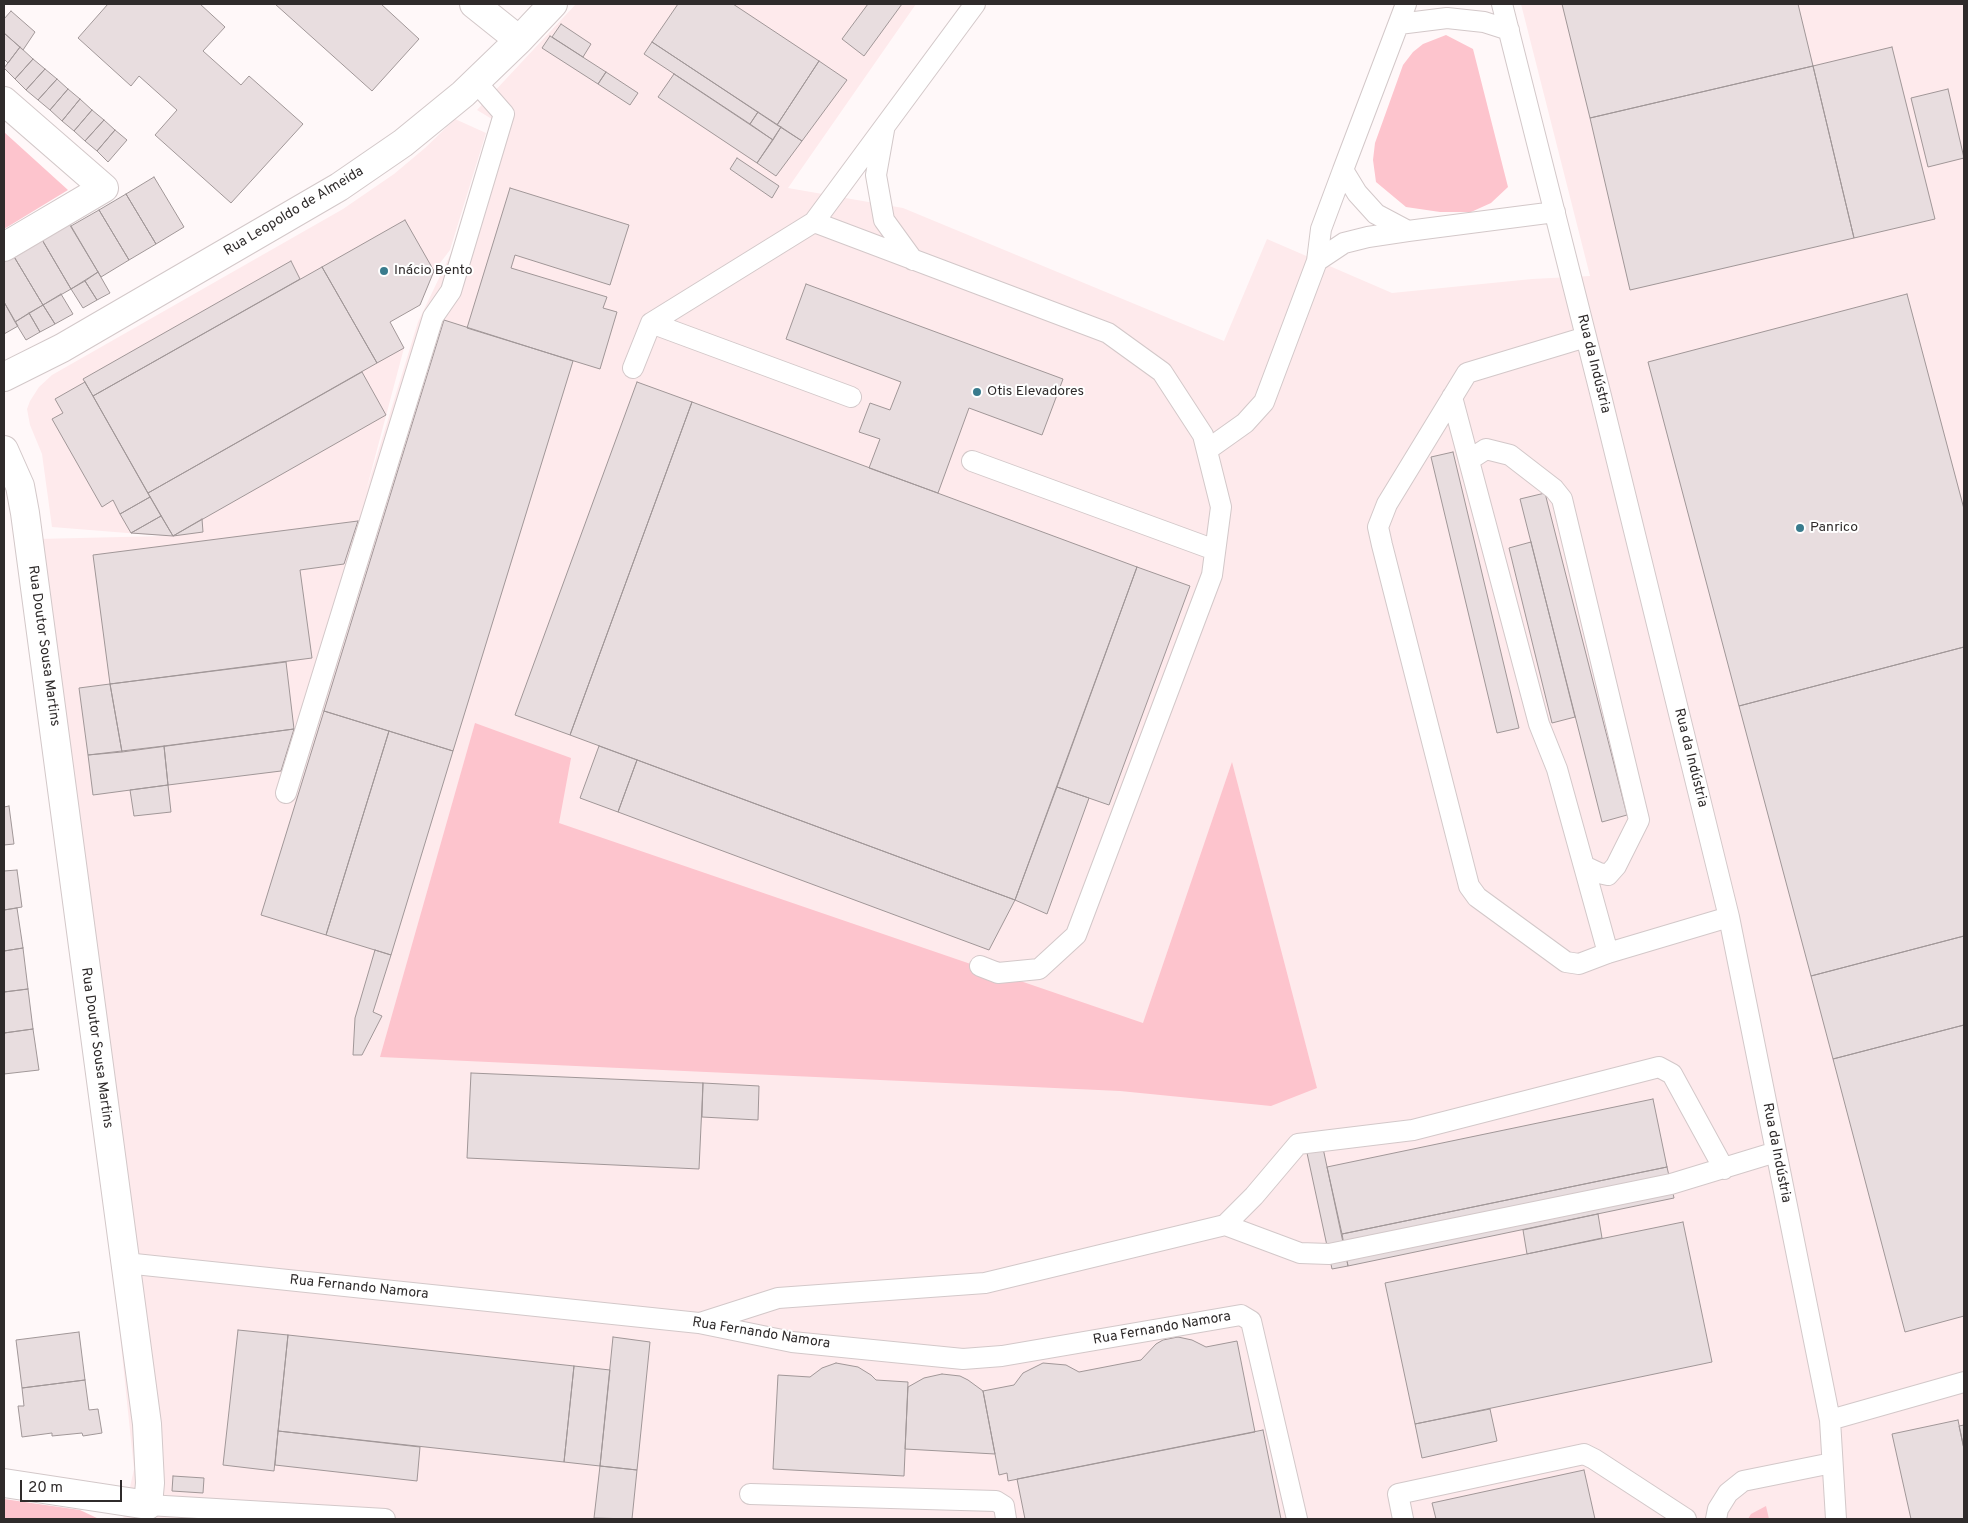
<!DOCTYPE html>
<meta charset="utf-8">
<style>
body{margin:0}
#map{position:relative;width:1968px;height:1523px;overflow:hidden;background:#fff8f9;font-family:Overpass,sans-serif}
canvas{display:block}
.frame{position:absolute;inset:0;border:5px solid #2f2b2b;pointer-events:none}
.scale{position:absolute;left:20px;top:1480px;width:102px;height:22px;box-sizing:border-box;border:2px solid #2f2b2b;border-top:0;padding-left:6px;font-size:15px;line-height:18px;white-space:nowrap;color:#2f2b2b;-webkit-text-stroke:4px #fff;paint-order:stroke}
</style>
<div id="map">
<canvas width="1968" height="1523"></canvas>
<div class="frame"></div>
<div class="scale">20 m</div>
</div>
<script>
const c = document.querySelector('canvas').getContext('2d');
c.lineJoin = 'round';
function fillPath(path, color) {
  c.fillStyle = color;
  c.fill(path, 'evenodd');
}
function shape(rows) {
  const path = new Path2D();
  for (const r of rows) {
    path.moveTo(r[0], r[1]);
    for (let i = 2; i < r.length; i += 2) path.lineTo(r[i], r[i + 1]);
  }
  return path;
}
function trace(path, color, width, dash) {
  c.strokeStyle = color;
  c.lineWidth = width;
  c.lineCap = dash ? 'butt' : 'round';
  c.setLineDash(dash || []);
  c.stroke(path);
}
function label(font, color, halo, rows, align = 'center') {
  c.font = font + ' Overpass,sans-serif';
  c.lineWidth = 4;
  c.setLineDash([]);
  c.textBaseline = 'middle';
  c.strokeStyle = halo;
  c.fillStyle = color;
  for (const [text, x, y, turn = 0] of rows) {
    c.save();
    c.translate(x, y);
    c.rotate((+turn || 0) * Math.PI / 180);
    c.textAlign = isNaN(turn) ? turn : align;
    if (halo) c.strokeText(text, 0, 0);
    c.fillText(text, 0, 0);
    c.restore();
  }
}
fillPath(shape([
 [576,4,916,4,788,188,903,208,1224,341,1267,239,1392,293,1532,279,1590,276,1521,4,1964,4,1964,1519,123,1519,134,1469,37,539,165,536,52,527,42,454,30,425,27,409,30,401,39,387,52,375,343,209,394,174,425,148,455,119,486,133,450,250,434,271,420,305,390,322,404,348,366,491,418,322,510,130,477,110]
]), '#feeaec');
fillPath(shape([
 [1446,35,1473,49,1508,187,1491,203,1471,212,1440,212,1406,207,1376,182,1373,160,1375,143,1403,65,1413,52,1423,44],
 [4,132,68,190,4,229],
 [475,723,571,758,559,823,1143,1023,1232,762,1317,1088,1271,1106,1120,1091,380,1057],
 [4,1499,80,1510,99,1519,4,1519],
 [1766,1506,1769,1519,1748,1519,1751,1514]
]), '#fdc4cd');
const building = shape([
 [108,4,200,4,225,27,203,51,241,85,249,76,303,124,231,203,155,135,177,110,139,76,131,86,78,38,108,4],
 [275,4,381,4,419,39,372,91,275,4],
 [678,4,733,4,819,61,777,125,652,42,678,4],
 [868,4,902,4,864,56,842,39,868,4],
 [1562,4,1798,4,1813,66,1590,118,1562,4],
 [11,11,35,32,23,50,4,33,4,19,11,11],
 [561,24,591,44,583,57,552,37,561,24],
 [4,33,20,47,8,63,4,59,4,33],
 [550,36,606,72,598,84,542,48,550,36],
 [652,42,758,112,750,124,644,54,652,42],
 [20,47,33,59,15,79,4,68,20,47],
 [1892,47,1935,219,1854,238,1813,66,1892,47],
 [33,59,45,69,26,90,15,79,33,59],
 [819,61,847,80,802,141,777,125,819,61],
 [1813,66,1854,238,1630,290,1590,118,1813,66],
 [45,69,57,79,38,100,26,90,45,69],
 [606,72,638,93,630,105,598,84,606,72],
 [674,74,773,140,757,163,658,97,674,74],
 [57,79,68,89,50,110,38,100,57,79],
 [68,89,80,99,62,121,50,110,68,89],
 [1948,89,1964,158,1928,167,1911,98,1948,89],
 [80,99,92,110,74,131,62,121,80,99],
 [92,110,104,120,85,141,74,131,92,110],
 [758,112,781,127,773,140,750,124,758,112],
 [104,120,115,130,97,151,85,141,104,120],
 [781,127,802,141,776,176,757,163,781,127],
 [115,130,127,140,108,162,97,151,115,130],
 [737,158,779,186,772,198,730,169,737,158],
 [154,177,184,227,156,244,126,194,154,177],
 [510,188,629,225,610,285,515,255,511,268,607,297,603,308,617,312,600,369,467,328,510,188],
 [126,194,156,244,129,260,99,210,126,194],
 [99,210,129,260,101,277,71,226,99,210],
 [405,220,434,271,420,305,390,322,404,348,377,363,322,267,405,220],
 [68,222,98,272,71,289,41,238,68,222],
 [41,238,71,289,43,305,13,255,41,238],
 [13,255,43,305,15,322,4,302,4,260,13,255],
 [291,261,300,279,93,396,83,379,291,261],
 [322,267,377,363,148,493,93,396,322,267],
 [98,272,110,293,97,300,85,281,98,272],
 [85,281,97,300,83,308,71,289,85,281],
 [806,284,1063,379,1042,435,969,408,938,493,869,468,880,439,859,432,870,403,890,410,901,382,786,339,806,284],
 [61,294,73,314,55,324,43,305,61,294],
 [1907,294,1964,509,1964,647,1739,706,1648,362,1907,294],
 [4,302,18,326,4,334,4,302],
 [43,305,55,324,40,332,29,313,43,305],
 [29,313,40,332,26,340,15,322,29,313],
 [444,320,573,361,453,751,324,711,444,320],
 [362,372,386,415,173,536,148,493,362,372],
 [85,382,150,497,120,514,113,500,102,507,52,419,63,413,55,399,85,382],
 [637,382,692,402,570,735,515,715,637,382],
 [692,402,1137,567,1015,900,570,735,692,402],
 [1453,452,1519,728,1497,733,1431,457,1453,452],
 [1545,493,1627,815,1602,822,1520,499,1545,493],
 [150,497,161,516,131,533,120,514,150,497],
 [161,516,173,536,131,533,161,516],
 [202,519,203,532,173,536,202,519],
 [358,521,344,564,300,570,312,658,110,684,93,555,358,521],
 [1531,542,1575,717,1552,723,1509,548,1531,542],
 [1137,567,1190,586,1109,805,1057,787,1137,567],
 [1964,647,1964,936,1811,976,1739,706,1964,647],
 [286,662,294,729,122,752,110,684,286,662],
 [110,684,122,752,88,755,79,688,110,684],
 [324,711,389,731,326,935,261,915,324,711],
 [294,729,281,771,168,785,164,746,294,729],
 [389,731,453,751,391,955,326,935,389,731],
 [164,746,168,785,93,795,88,755,164,746],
 [599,746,637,760,618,812,580,798,599,746],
 [637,760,1015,900,989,950,618,812,637,760],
 [168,785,171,812,134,816,130,790,168,785],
 [1057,787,1089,798,1047,914,1015,900,1057,787],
 [9,806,14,844,4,845,4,807,9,806],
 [17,870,22,907,4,910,4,871,17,870],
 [17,908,23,948,4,951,4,910,17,908],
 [1964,936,1964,1025,1833,1059,1811,976,1964,936],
 [23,948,28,989,4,992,4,951,23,948],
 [375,950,391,955,373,1012,382,1016,362,1055,353,1055,355,1018,375,950],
 [28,989,33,1029,4,1033,4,992,28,989],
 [1964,1025,1964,1316,1905,1332,1833,1059,1964,1025],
 [33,1029,39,1070,4,1074,4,1033,33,1029],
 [471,1073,703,1083,699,1169,467,1158,471,1073],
 [703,1083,759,1086,758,1120,702,1117,703,1083],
 [1653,1099,1667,1167,1342,1234,1327,1167,1653,1099],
 [1323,1148,1348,1266,1332,1269,1307,1153,1323,1148],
 [1667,1167,1674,1198,1348,1266,1342,1234,1667,1167],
 [1598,1214,1602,1238,1527,1254,1523,1230,1598,1214],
 [1683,1222,1712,1362,1415,1424,1385,1283,1683,1222],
 [238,1330,288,1335,274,1471,223,1465,238,1330],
 [79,1332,85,1380,22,1388,16,1340,79,1332],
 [288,1335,574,1366,564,1462,278,1431,288,1335],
 [613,1337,650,1342,637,1470,600,1466,613,1337],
 [1178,1337,1192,1340,1206,1347,1237,1341,1255,1432,1008,1481,1007,1473,999,1475,983,1391,1014,1385,1023,1373,1043,1363,1066,1365,1079,1372,1141,1360,1156,1344,1163,1340,1178,1337],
 [836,1363,858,1367,871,1375,876,1380,908,1382,904,1476,773,1469,778,1375,810,1377,822,1368,836,1363],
 [574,1366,610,1370,600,1466,564,1462,574,1366],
 [942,1374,960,1376,968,1380,983,1391,995,1454,905,1449,908,1387,924,1378,942,1374],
 [85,1380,89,1410,98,1409,102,1433,83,1436,82,1433,52,1436,52,1433,22,1437,18,1406,24,1406,22,1388,85,1380],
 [1490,1409,1497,1441,1422,1458,1415,1424,1490,1409],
 [1958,1420,1964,1449,1964,1519,1911,1519,1892,1434,1958,1420],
 [1964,1425,1964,1449,1959,1426,1964,1425],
 [1263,1430,1281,1519,1025,1519,1017,1479,1263,1430],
 [278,1431,420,1447,417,1481,275,1465,278,1431],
 [600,1466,637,1470,632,1519,594,1518,600,1466],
 [1584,1470,1595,1519,1436,1519,1432,1503,1584,1470],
 [173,1476,204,1478,203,1493,172,1491,173,1476]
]);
fillPath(building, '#e8dddf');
trace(building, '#a19798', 1);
const service = shape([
 [975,4,814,222,1108,333,1162,372,1203,435,1221,507,1212,575,1076,935,1039,969,998,973,980,966],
 [1406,4,1343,170,1357,193,1376,214,1408,231,1555,212],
 [1502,4,1601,396,1729,917,1830,1420,1836,1519],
 [1399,24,1447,18,1484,22,1509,30],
 [884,130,876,175,884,220,913,260],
 [1317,261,1344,243,1368,237,1408,231],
 [651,323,851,397],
 [1586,337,1467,373,1387,504,1378,527,1382,545,1469,886,1477,897,1566,962,1579,964,1608,953,1729,917],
 [633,368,651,323,814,222],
 [1452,397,1539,724,1557,769,1608,953],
 [1207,450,1245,423,1264,402,1317,261,1321,229,1343,170],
 [1469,460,1486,449,1510,455,1554,489,1562,499,1639,820,1616,866,1608,875,1599,873,1584,866],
 [972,461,1215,550],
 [286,793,433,317,451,291,504,114,476,82],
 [1225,1225,1300,1253,1329,1254,1671,1184,1776,1152],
 [125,1263,699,1323,792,1342,963,1359,1002,1356,1241,1315,1251,1321,1297,1519],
 [700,1323,778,1298,985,1283,1225,1225,1254,1196,1298,1144,1413,1130,1659,1067,1672,1074,1724,1169],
 [1830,1420,1964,1382],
 [750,1494,996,1501,1004,1506,1006,1519],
 [148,1505,385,1519],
 [1403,1519,1398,1494,1584,1454,1594,1459,1686,1519],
 [1716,1519,1718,1509,1728,1493,1743,1481,1832,1463]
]);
const minor = shape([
 [474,4,519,40],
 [4,101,104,188,4,247],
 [4,377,62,348,339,187,403,143,463,94,519,40,553,4],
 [4,450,20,486,25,513,147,1424,150,1483,148,1505,4,1483]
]);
trace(service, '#d3c8c9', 22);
trace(minor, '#d3c8c9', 30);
trace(service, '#fff', 20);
trace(minor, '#fff', 28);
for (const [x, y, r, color] of [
 [384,271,5,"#397b8d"],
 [977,392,5,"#397b8d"],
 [1800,528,5,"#397b8d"]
]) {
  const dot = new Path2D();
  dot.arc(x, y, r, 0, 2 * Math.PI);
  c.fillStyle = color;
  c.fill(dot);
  trace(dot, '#fff', 2);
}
label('14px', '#2f2b2b', '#fff', [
 ["Rua Leopoldo de Almeida",294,212,-31],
 ["Rua da Indústria",1593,364,76],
 ["Rua Doutor Sousa Martins",43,646,82],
 ["Rua da Indústria",1690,758,76],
 ["Rua Doutor Sousa Martins",96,1048,82],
 ["Rua da Indústria",1776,1153,79],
 ["Rua Fernando Namora",359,1288,6],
 ["Rua Fernando Namora",1162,1329,-10],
 ["Rua Fernando Namora",761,1334,9]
]);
label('14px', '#2f2b2b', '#fff', [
 ["Inácio Bento",394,271],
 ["Otis Elevadores",987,392],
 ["Panrico",1810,528]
], 'left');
</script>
